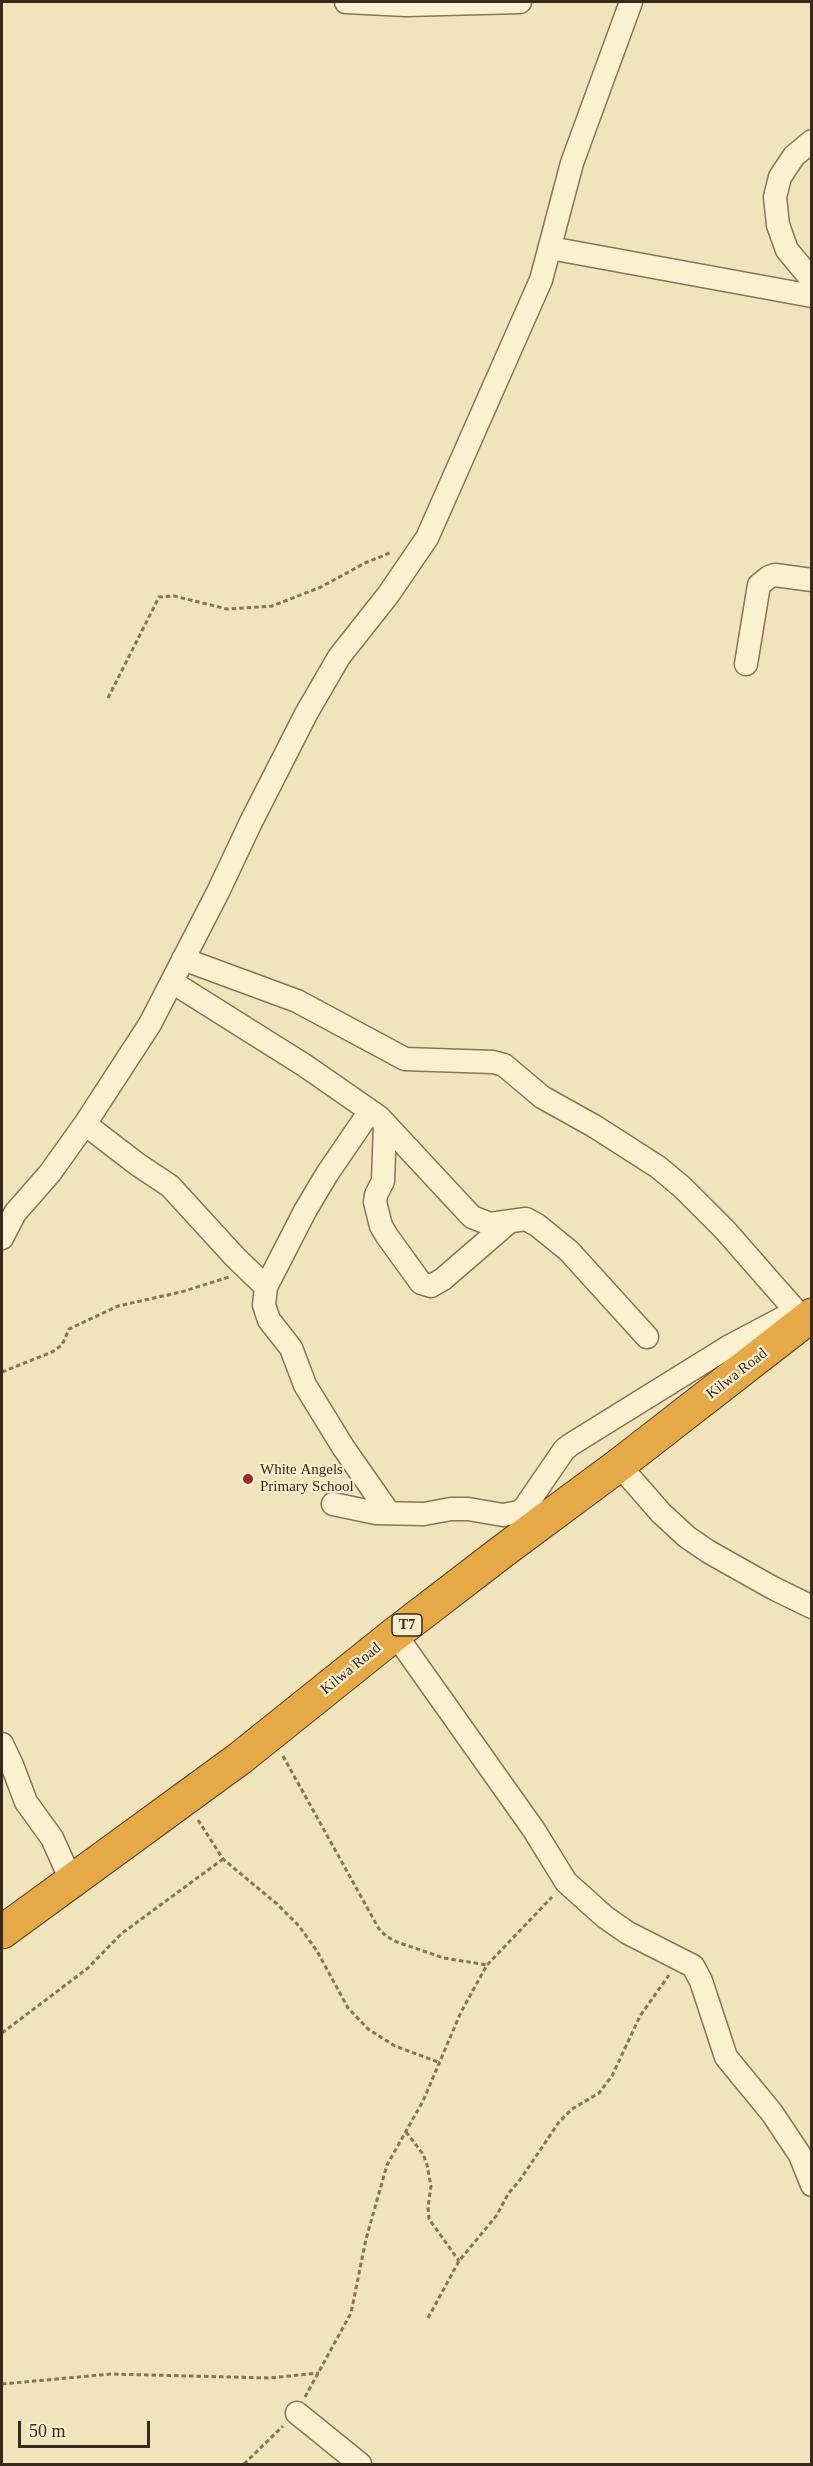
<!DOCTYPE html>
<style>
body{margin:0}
#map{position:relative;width:813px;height:2466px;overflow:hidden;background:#f0e4bd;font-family:Georgia,serif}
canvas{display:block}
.frame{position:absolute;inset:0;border:3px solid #372a1b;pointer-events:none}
.scale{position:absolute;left:18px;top:2421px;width:132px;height:27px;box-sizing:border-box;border:3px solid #372a1b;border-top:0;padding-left:8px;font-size:18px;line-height:21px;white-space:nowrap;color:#372a1b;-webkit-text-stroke:4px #f7edcd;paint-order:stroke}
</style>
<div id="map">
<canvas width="813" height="2466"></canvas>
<div class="frame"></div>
<div class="scale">50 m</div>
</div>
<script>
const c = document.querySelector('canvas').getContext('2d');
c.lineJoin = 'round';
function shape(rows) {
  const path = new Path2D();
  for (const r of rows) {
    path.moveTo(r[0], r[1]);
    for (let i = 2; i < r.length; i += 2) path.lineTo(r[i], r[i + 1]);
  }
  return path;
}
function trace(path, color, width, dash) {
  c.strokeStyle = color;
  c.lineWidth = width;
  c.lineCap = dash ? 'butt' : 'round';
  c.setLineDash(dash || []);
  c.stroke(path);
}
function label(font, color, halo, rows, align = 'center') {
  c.font = font + ' Georgia,serif';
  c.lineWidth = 4.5;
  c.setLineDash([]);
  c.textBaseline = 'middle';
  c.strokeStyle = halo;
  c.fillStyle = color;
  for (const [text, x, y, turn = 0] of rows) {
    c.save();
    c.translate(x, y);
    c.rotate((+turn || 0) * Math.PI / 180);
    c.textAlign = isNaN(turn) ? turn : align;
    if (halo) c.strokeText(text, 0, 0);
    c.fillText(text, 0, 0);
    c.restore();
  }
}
const minor = shape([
 [346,2,406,5,520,2],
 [812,141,794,156,780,177,775,197,778,225,787,250,812,280],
 [550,248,812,296],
 [746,664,759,585,769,577,775,575,812,580],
 [183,959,297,1001,405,1059,493,1062,504,1065,542,1097,594,1126,658,1167,682,1187,725,1230,796,1311,803,1322],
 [172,982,304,1065,379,1117,472,1217,490,1224,526,1219,537,1225,569,1251,647,1337],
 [370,1111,327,1174,305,1211,266,1287,264,1305,269,1320,291,1348,305,1385,343,1447,389,1513],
 [85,1124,137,1164,170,1186,235,1257,266,1287],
 [385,1124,383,1181,376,1195,375,1202,381,1226,387,1236,421,1283,431,1286,443,1279,509,1222],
 [2,1238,15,1213,50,1173,85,1124,150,1024,218,892,251,822,306,714,339,657,388,595,427,538,541,280,572,163,631,2],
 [619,1465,661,1513,687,1537,709,1552,773,1588,812,1607],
 [333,1504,376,1513,424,1514,451,1509,468,1509,503,1515,519,1512,525,1507,564,1450,570,1445,728,1347,796,1311],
 [395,1634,534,1830,566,1882,605,1917,628,1933,693,1966,701,1981,726,2057,772,2113,800,2155,812,2185],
 [2,1744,12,1765,26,1802,52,1838,71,1880],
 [297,2413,360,2464]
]);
const highway = shape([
 [2,1932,239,1759,395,1634,503,1551,619,1465,812,1315]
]);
trace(minor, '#897455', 25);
trace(highway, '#56412a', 35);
trace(shape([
 [108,698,159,597,174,596,227,609,272,606,321,587,365,563,392,552],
 [2,1372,52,1352,62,1345,69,1329,118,1306,181,1292,229,1277],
 [283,1756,379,1929,386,1936,397,1942,444,1958,487,1965],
 [198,1820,223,1859,277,1904,299,1926,317,1951,348,2008,368,2029,395,2046,438,2062],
 [2,2033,88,1968,121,1934,223,1859],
 [406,2132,423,2154,427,2165,431,2186,428,2207,429,2219,459,2261],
 [428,2318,459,2261,497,2215,508,2194,520,2180,559,2122,572,2109,599,2093,612,2076,640,2016,669,1975],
 [2,2384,111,2374,270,2378,319,2373],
 [305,2397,351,2313,366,2239,387,2165,423,2101,461,2012,487,1965,552,1897],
 [244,2464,283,2426]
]), '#897455', 3, [4.5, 3]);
trace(minor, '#fbf1d1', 22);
trace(highway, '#e6a947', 33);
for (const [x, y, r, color] of [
 [248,1479,6,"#9b2822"]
]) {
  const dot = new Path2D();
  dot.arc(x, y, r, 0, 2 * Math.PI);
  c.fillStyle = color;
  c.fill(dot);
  trace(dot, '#f7edcd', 2);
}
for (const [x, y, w] of [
 [407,1625,30]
]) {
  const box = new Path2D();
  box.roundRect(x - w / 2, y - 11, w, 22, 4.5);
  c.fillStyle = '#f7edcd';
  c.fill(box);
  trace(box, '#372a1b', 1.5);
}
label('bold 14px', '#372a1b', null, [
 ["T7",407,1625]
]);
label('15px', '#372a1b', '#f7edcd', [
 ["Kilwa Road",737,1374,-38],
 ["Kilwa Road",351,1669,-39]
]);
label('15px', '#372a1b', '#f7edcd', [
 ["White Angels",260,1470],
 ["Primary School",260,1487]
], 'left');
</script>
